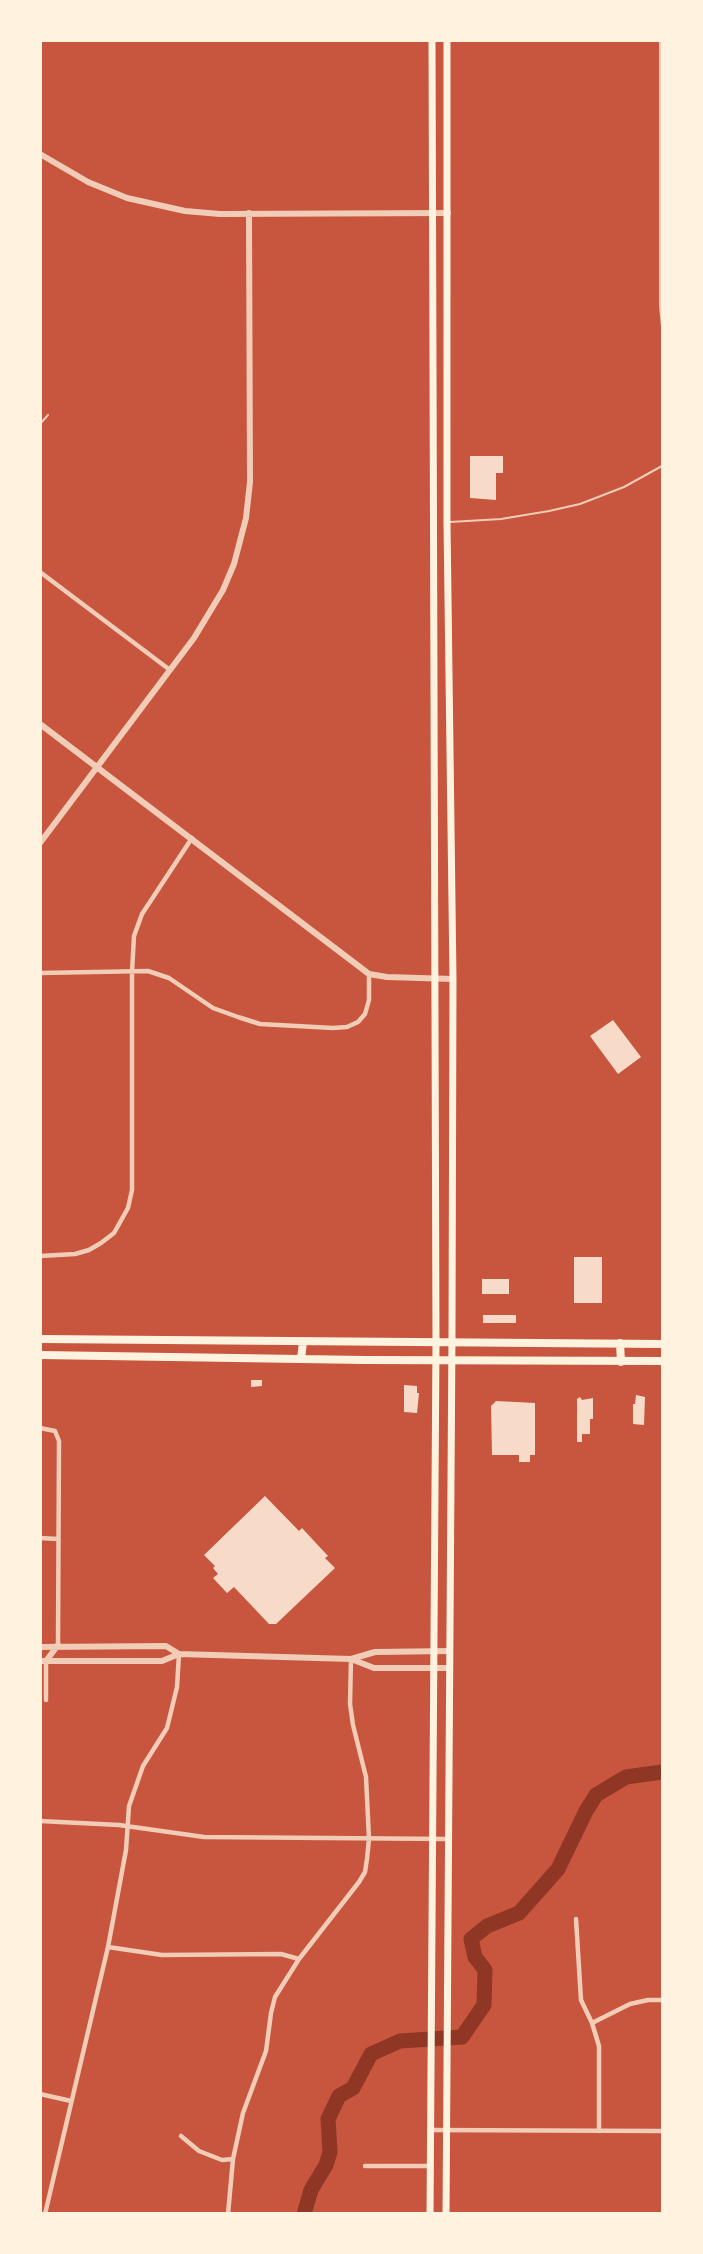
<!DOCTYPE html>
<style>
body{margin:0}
#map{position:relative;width:703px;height:2254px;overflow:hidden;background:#c8553d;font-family:Rubik,sans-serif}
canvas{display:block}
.frame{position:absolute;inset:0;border:42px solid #fff3e0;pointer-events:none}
</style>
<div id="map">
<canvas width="703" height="2254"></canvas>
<div class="frame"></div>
</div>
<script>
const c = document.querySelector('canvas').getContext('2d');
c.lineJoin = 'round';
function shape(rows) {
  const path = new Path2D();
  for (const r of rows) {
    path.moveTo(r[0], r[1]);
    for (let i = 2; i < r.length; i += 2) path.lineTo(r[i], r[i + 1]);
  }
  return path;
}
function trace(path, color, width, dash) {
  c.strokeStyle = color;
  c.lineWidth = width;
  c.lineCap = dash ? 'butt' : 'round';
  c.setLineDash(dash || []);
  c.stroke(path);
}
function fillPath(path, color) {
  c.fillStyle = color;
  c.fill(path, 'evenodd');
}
trace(shape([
 [304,2214,311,2190,326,2165,330,2152,328,2119,339,2096,353,2088,371,2054,400,2041,462,2037,484,2005,485,1970,475,1957,471,1939,487,1926,519,1913,558,1869,586,1811,596,1795,626,1777,662,1772]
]), '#8f3625', 15);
fillPath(shape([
 [470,456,503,456,503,473,496,473,496,500,470,498],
 [613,1020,641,1057,618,1074,590,1036],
 [574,1257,602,1257,602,1303,574,1303],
 [482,1279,509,1279,509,1294,482,1294],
 [483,1315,516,1315,516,1323,483,1323],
 [251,1380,262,1380,262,1386,251,1387],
 [404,1385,417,1386,417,1393,419,1393,417,1413,404,1412],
 [636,1395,645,1397,644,1425,633,1424,633,1404,635,1404],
 [580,1397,582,1400,593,1398,593,1419,590,1419,590,1434,582,1434,582,1442,577,1442,577,1399],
 [496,1401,535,1403,535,1455,530,1455,530,1462,519,1462,519,1455,492,1455,491,1406],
 [265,1496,299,1531,302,1528,328,1556,325,1558,335,1568,276,1624,269,1624,234,1587,227,1593,213,1578,218,1574,213,1568,215,1566,204,1555]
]), '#f7dbc8');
trace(shape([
 [660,40,660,306,662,327],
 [40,424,48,415],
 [450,522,501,519,549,511,580,504,624,487,662,466]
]), '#f1ccb7', 2);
trace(shape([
 [40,572,170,670],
 [40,973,148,971,169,978,213,1008,238,1017,260,1024,333,1028,347,1027,358,1022,365,1014,369,1000,369,974],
 [40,1256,75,1254,89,1250,101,1243,114,1233,128,1208,132,1190,132,972,134,936,142,914,192,838],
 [40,1428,55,1431,59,1441,58,1645],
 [40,1538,58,1539],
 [46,1661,46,1700],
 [40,1821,119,1825,204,1837,449,1839],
 [576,1919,581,2000,592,2023,599,2046,599,2131],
 [108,1947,162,1955,281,1954,299,1959],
 [592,2023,630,2004,648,2000,662,2000],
 [40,2094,71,2101],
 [430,2130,662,2131],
 [181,2136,199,2151,222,2160,233,2159],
 [365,2166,430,2166],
 [45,2214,108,1947,126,1850,129,1806,143,1766,167,1728,177,1687,179,1654],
 [228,2214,233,2159,243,2113,266,2051,271,2013,275,1997,299,1959,359,1882,365,1872,367,1859,369,1839,366,1777,353,1725,350,1704,351,1659]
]), '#f1ccb7', 4.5);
trace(shape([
 [40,154,88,182,127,198,185,211,220,214,448,213],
 [40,724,369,974,387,977,453,979],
 [40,843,194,638,223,590,234,564,246,518,250,482,249,213],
 [40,1647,166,1646,179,1654],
 [351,1659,374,1668,450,1668],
 [40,1661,162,1661,179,1654,351,1659,375,1652,450,1651],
 [46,1661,58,1645]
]), '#f1ccb7', 6);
trace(shape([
 [430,2214,436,1344,432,40],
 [446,2214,452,1333,453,979,447,522,447,40]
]), '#fff3e0', 7);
trace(shape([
 [40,1339,662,1344],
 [620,1343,621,1362],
 [40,1355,365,1360,662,1361],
 [301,1359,303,1342]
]), '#fff3e0', 8);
</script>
